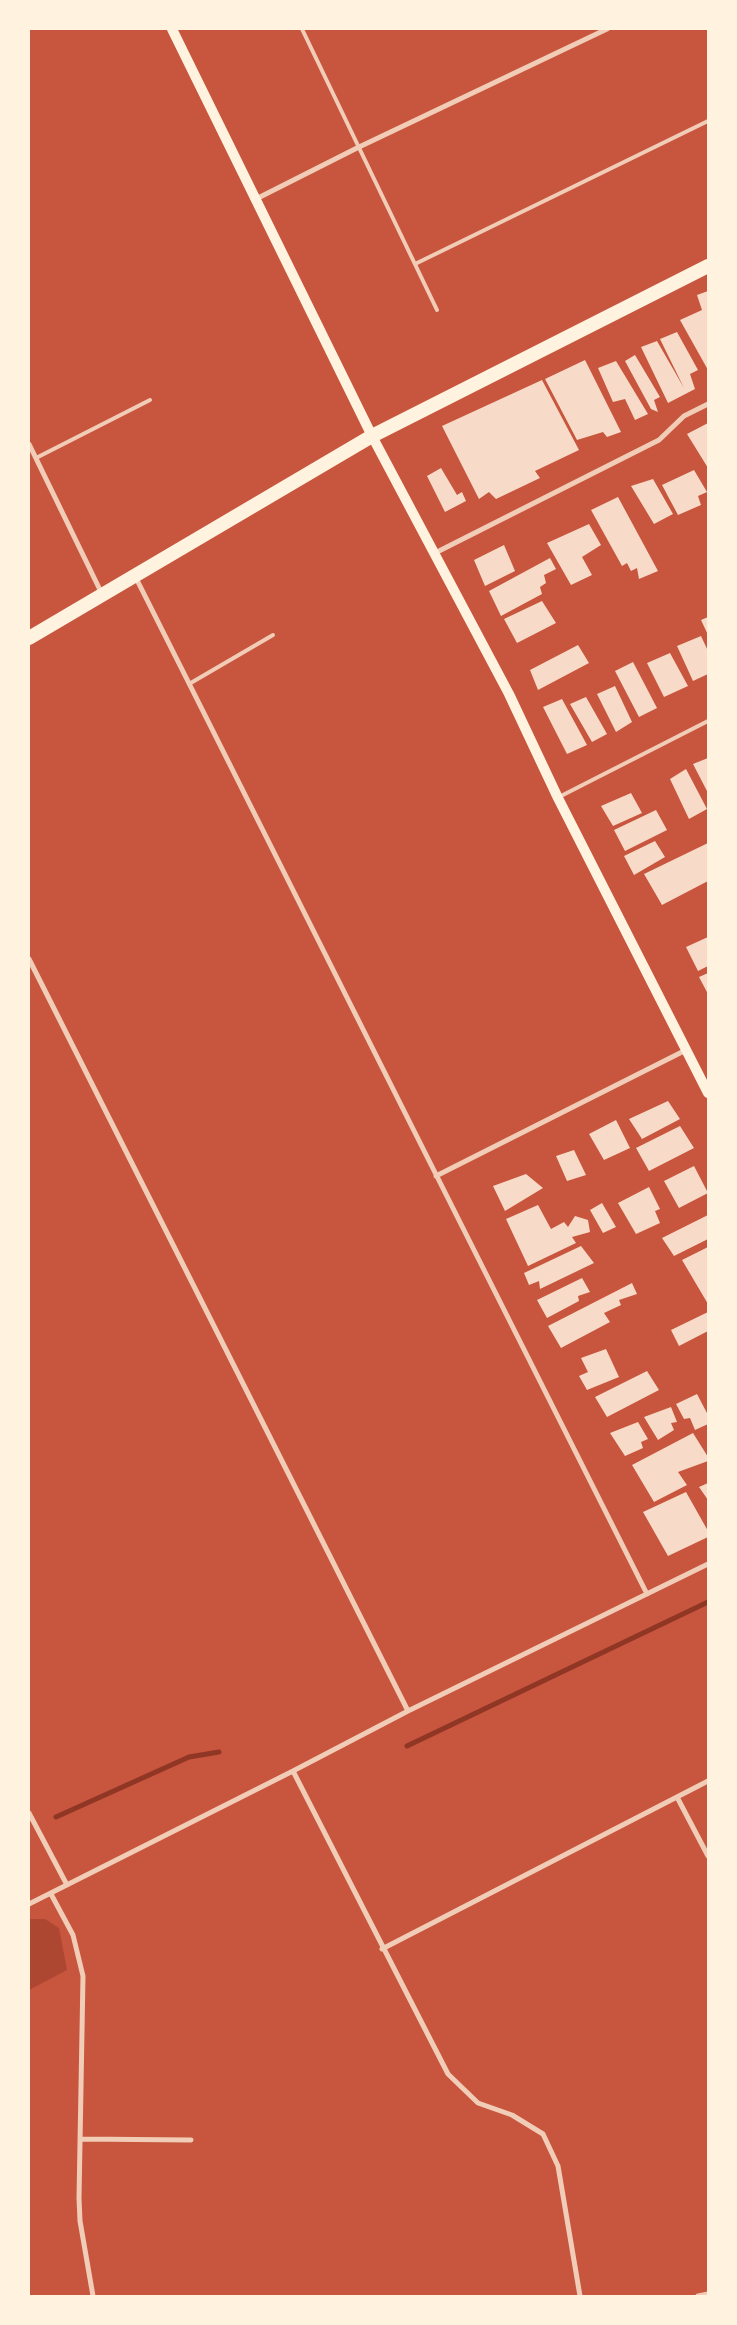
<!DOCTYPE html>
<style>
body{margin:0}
#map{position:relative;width:737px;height:2325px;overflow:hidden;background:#c8553d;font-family:"Source Sans 3",sans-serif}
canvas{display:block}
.frame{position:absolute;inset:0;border:30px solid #fff3e0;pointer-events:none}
</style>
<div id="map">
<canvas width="737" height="2325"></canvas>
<div class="frame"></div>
</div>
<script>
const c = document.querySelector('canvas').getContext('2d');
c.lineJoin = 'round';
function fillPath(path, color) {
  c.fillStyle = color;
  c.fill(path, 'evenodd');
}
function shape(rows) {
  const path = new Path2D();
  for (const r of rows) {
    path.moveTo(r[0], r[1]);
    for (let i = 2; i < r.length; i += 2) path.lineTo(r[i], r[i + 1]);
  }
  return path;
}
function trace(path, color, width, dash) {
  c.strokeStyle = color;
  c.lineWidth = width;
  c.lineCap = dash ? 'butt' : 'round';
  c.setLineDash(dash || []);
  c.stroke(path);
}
fillPath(shape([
 [29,1919,45,1919,59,1928,67,1970,29,1990]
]), '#ae4732');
trace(shape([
 [407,1746,708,1602],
 [56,1817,189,1757,219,1752]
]), '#8f3625', 5);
fillPath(shape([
 [708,291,708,370,680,320,702,310,697,295],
 [677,332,698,370,690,374,695,389,668,403,641,347,657,341,684,388,660,339],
 [635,355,660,397,654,400,658,412,651,409,625,361],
 [585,360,621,432,607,437,603,432,577,440,545,379],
 [616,361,648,414,635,420,625,399,613,402,598,368],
 [542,380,579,450,535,471,540,478,496,499,489,492,479,499,442,426],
 [708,423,708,468,687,434],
 [441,468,457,495,462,492,466,501,445,512,427,476],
 [694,470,707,492,698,496,701,505,678,515,662,485],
 [653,479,673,514,654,524,631,486],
 [618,497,658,571,639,579,637,568,631,571,627,563,622,566,591,510],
 [589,524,601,545,582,557,592,575,571,585,547,543],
 [504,545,515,571,485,586,474,560],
 [550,558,556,569,544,575,546,583,540,587,542,594,501,616,489,591],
 [542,601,556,623,517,643,504,619],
 [708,617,708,635,701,620],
 [701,636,708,651,708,674,693,681,677,646],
 [578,645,589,663,538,690,530,670],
 [670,653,688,686,664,697,647,663],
 [633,662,657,708,639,717,615,671],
 [615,686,632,722,616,732,597,694],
 [586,697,607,734,592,742,570,704],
 [562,699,587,745,567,754,543,707],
 [708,758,708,793,693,764],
 [686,769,707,809,689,819,670,779],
 [631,793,642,813,613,826,601,806],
 [656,810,667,830,625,851,614,830],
 [655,841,665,857,634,875,624,856],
 [708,843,708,881,662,905,644,874],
 [708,937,708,966,698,971,686,947],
 [708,973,708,994,699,977],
 [668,1101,680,1119,642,1139,629,1119],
 [616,1120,630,1148,604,1160,589,1134],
 [680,1126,694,1148,649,1171,636,1148],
 [574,1150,586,1175,567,1181,556,1156],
 [694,1166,708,1193,679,1208,664,1181],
 [526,1174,543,1188,505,1211,493,1186],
 [649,1187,660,1209,655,1211,660,1223,636,1234,618,1203],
 [602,1203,616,1227,603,1233,590,1210],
 [538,1205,551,1229,564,1222,568,1227,575,1216,588,1220,590,1232,572,1237,576,1243,528,1266,506,1219],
 [708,1215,708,1239,674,1256,662,1238],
 [581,1246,594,1263,540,1289,539,1281,529,1285,524,1273],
 [708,1247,708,1304,682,1260],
 [582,1278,590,1292,578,1296,579,1301,547,1318,537,1300],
 [632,1283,637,1294,619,1300,621,1305,604,1313,610,1322,561,1348,548,1326],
 [708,1312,708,1331,679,1346,671,1330],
 [606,1349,619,1377,587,1390,579,1376,588,1372,581,1358],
 [647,1371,659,1390,607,1417,595,1397],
 [697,1394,708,1415,708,1424,695,1430,690,1418,684,1419,676,1404],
 [671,1407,677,1422,671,1423,674,1430,658,1440,644,1417],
 [638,1422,648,1439,641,1442,643,1448,625,1456,610,1433],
 [693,1433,708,1457,708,1461,678,1472,687,1485,654,1502,632,1465],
 [708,1483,708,1500,699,1487],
 [686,1492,708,1531,708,1537,668,1556,643,1512]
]), '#f7dbc8');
trace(shape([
 [302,29,437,310],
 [415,264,708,121],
 [36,458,150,400],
 [189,684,273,635],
 [559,797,708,721]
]), '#f1ccb7', 4);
trace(shape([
 [256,199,357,148,607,29],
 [29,444,102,594],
 [435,553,659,440,684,416,708,404],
 [135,576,647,1594],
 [29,959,408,1711],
 [436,1176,686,1050],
 [293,1771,448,2074,478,2103,512,2115,543,2134,558,2166,580,2296],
 [677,1797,708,1856],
 [29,1813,67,1885],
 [51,1894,73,1935,83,1976,79,2198,80,2221,93,2296],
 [29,1904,293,1771,408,1711,708,1564],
 [382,1949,708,1781],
 [80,2139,191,2140],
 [698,2296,708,2294]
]), '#f1ccb7', 5);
trace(shape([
 [172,29,372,436,509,694,558,798,708,1093]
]), '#fff3e0', 10);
trace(shape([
 [29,638,372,436,708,266]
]), '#fff3e0', 14);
</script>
